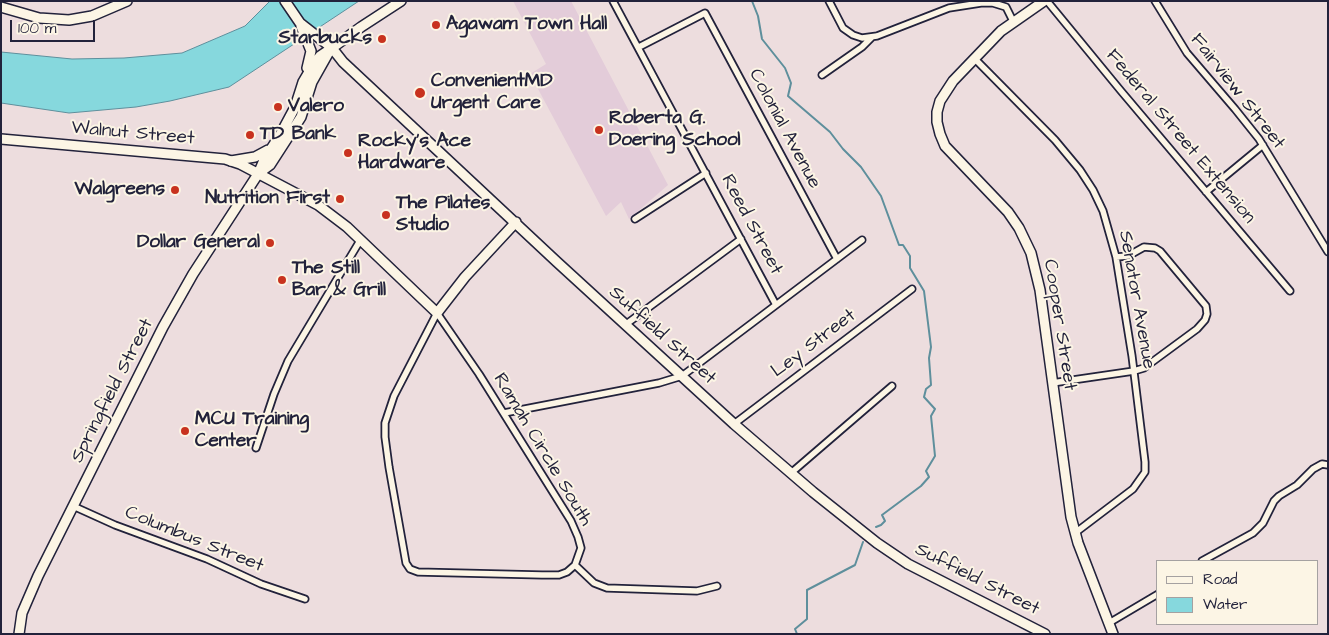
<!DOCTYPE html>
<style>
body{margin:0}
#map{position:relative;width:1329px;height:635px;overflow:hidden;background:#edddde;font-family:"Architects Daughter",sans-serif}
canvas{display:block}
.frame{position:absolute;inset:0;border:2px solid #22223b;pointer-events:none}
.legend{position:absolute;left:1156px;top:560px;width:162px;height:65px;box-sizing:border-box;background:#fcf5e5;border:1px solid #a5a1a1;margin:0;padding:6px 9px;list-style:none;font-size:15px;color:#22223b}
.legend li{display:flex;align-items:center;gap:10px;height:25px}
.legend b{width:25px;border:1px solid #a5a1a1}
.scale{position:absolute;left:10px;top:20px;width:85px;height:22px;box-sizing:border-box;border:2px solid #22223b;border-top:0;padding-left:6px;font-size:15px;line-height:18px;white-space:nowrap;color:#22223b;-webkit-text-stroke:4px #fcf5e5;paint-order:stroke}
</style>
<div id="map">
<canvas width="1329" height="635"></canvas>
<div class="frame"></div>
<ul class="legend">
<li><b style="height:6px;background:#fcf5e5"></b>Road</li>
<li><b style="height:14px;background:#86d8dd"></b>Water</li>
</ul>
<div class="scale">100 m</div>
</div>
<script>
const c = document.querySelector('canvas').getContext('2d');
c.lineJoin = 'round';
function fillPath(path, color) {
  c.fillStyle = color;
  c.fill(path, 'evenodd');
}
function shape(rows) {
  const path = new Path2D();
  for (const r of rows) {
    path.moveTo(r[0], r[1]);
    for (let i = 2; i < r.length; i += 2) path.lineTo(r[i], r[i + 1]);
  }
  return path;
}
function trace(path, color, width, dash) {
  c.strokeStyle = color;
  c.lineWidth = width;
  c.lineCap = dash ? 'butt' : 'round';
  c.setLineDash(dash || []);
  c.stroke(path);
}
function label(font, color, halo, rows, align = 'center') {
  c.font = font + ' "Architects Daughter",sans-serif';
  c.lineWidth = 4;
  c.setLineDash([]);
  c.textBaseline = 'middle';
  c.strokeStyle = halo;
  c.fillStyle = color;
  for (const [text, x, y, turn = 0] of rows) {
    c.save();
    c.translate(x, y);
    c.rotate((+turn || 0) * Math.PI / 180);
    c.textAlign = isNaN(turn) ? turn : align;
    if (halo) c.strokeText(text, 0, 0);
    c.fillText(text, 0, 0);
    c.restore();
  }
}
fillPath(shape([
 [513,1,571,1,668,185,629,219,621,202,606,216,530,74,546,64]
]), '#e3ccd9');
const water = shape([
 [270,1,359,1,229,87,170,101,136,107,69,113,1,103,1,52,72,59,124,58,182,53,245,26,270,1]
]);
fillPath(water, '#86d8dd');
trace(water, '#5e8f9c', 1);
trace(shape([
 [752,1,758,16,762,39,785,68,791,83,788,96,830,132,843,149,861,167,881,196,899,245,903,245,910,256,910,268,924,291,931,347,929,358,931,385,926,389,924,397,935,409,931,416,935,456,926,471,929,477,921,486,882,515,885,521,881,525,876,527],
 [797,634,795,629,807,619,807,590,855,565,863,542]
]), '#5e8f9c', 2);
const street = shape([
 [613,1,776,305],
 [829,1,843,28,853,35,862,38,877,36,949,8,981,3,993,3,1006,7,1013,21],
 [1047,1,1121,91,1290,291],
 [1155,1,1187,53,1235,109,1259,139,1328,252],
 [639,47,705,13,837,259],
 [974,58,1055,140,1080,170,1093,190,1103,211,1116,257,1132,356,1145,462,1145,472,1133,489,1075,533],
 [822,75,862,47,872,37],
 [1206,192,1263,145],
 [635,219,706,173],
 [437,313,479,374,571,521,578,537,581,548,575,565,567,572,559,575,542,575,418,572,410,569,406,563,389,467,385,437,385,423,394,396,437,313],
 [625,325,741,239],
 [1052,383,1134,371,1144,368,1197,329,1205,320,1207,314,1206,306,1160,251,1155,248,1144,247,1128,256,1116,257],
 [504,413,659,383,682,376,862,240],
 [734,424,912,289],
 [256,448,274,394,288,361,361,239],
 [791,473,892,386],
 [73,506,115,525,207,559,261,584,305,599],
 [1202,561,1253,533,1263,523,1274,501,1279,496,1297,485,1313,469,1322,464,1328,465],
 [575,565,594,583,607,588,697,591,717,586],
 [1109,623,1158,594]
]);
const secondary = shape([
 [401,1,361,27,332,48,343,62,557,262,734,424,813,492,877,543,908,564,1045,634],
 [1044,1,1001,31,953,81,940,101,937,112,937,122,940,134,945,146,1008,212,1019,228,1031,253,1040,290,1071,517,1078,543,1113,634],
 [1,7,39,18,69,20,92,16,127,1],
 [1,139,225,159,240,164,318,205,347,227,437,313,465,277,516,222]
]);
const primary = shape([
 [285,1,300,23,332,48],
 [301,26,311,51,307,68],
 [231,161,255,157,268,150],
 [258,174,270,165,301,117,312,82,330,50],
 [19,634,22,613,38,576,163,327,193,274,258,174,264,160,280,135,295,107,303,82,313,65,320,56,332,48]
]);
trace(street, '#22223b', 9);
trace(secondary, '#22223b', 12);
trace(primary, '#22223b', 12);
trace(street, '#fcf5e5', 5.5);
trace(secondary, '#fcf5e5', 9);
trace(primary, '#fcf5e5', 9);
for (const [x, y, r, color] of [
 [436,25,5,"#c8321e"],
 [382,39,5,"#c8321e"],
 [420,93,6,"#c8321e"],
 [278,107,5,"#c8321e"],
 [599,130,5,"#c8321e"],
 [250,135,5,"#c8321e"],
 [348,153,5,"#c8321e"],
 [175,190,5,"#c8321e"],
 [340,199,5,"#c8321e"],
 [386,215,5,"#c8321e"],
 [270,243,5,"#c8321e"],
 [282,280,5,"#c8321e"],
 [185,431,5,"#c8321e"]
]) {
  const dot = new Path2D();
  dot.arc(x, y, r, 0, 2 * Math.PI);
  c.fillStyle = color;
  c.fill(dot);
  trace(dot, '#fcf5e5', 2);
}
label('bold 19px', '#22223b', '#fcf5e5', [
 ["Agawam Town Hall",446,25],
 ["Starbucks",372,39,"right"],
 ["ConvenientMD",431,82],
 ["Urgent Care",431,104],
 ["Valero",288,107],
 ["Roberta G.",609,119],
 ["Doering School",609,141],
 ["TD Bank",260,135],
 ["Rocky's Ace",358,142],
 ["Hardware",358,164],
 ["Walgreens",165,190,"right"],
 ["Nutrition First",330,199,"right"],
 ["The Pilates",396,204],
 ["Studio",396,226],
 ["Dollar General",260,243,"right"],
 ["The Still",292,269],
 ["Bar & Grill",292,291],
 ["MCU Training",195,420],
 ["Center",195,442]
], 'left');
label('19px', '#22223b', '#fcf5e5', [
 ["Fairview Street",1237,92,52],
 ["Colonial Avenue",784,129,62],
 ["Walnut Street",133,134,5],
 ["Federal Street Extension",1180,137,50],
 ["Reed Street",751,225,62],
 ["Senator Avenue",1136,300,80],
 ["Cooper Street",1059,325,81],
 ["Suffield Street",662,336,42],
 ["Ley Street",814,344,-37],
 ["Springfield Street",113,391,-63],
 ["Ramah Circle South",542,450,59],
 ["Columbus Street",194,540,22],
 ["Suffield Street",977,580,27]
]);
</script>
